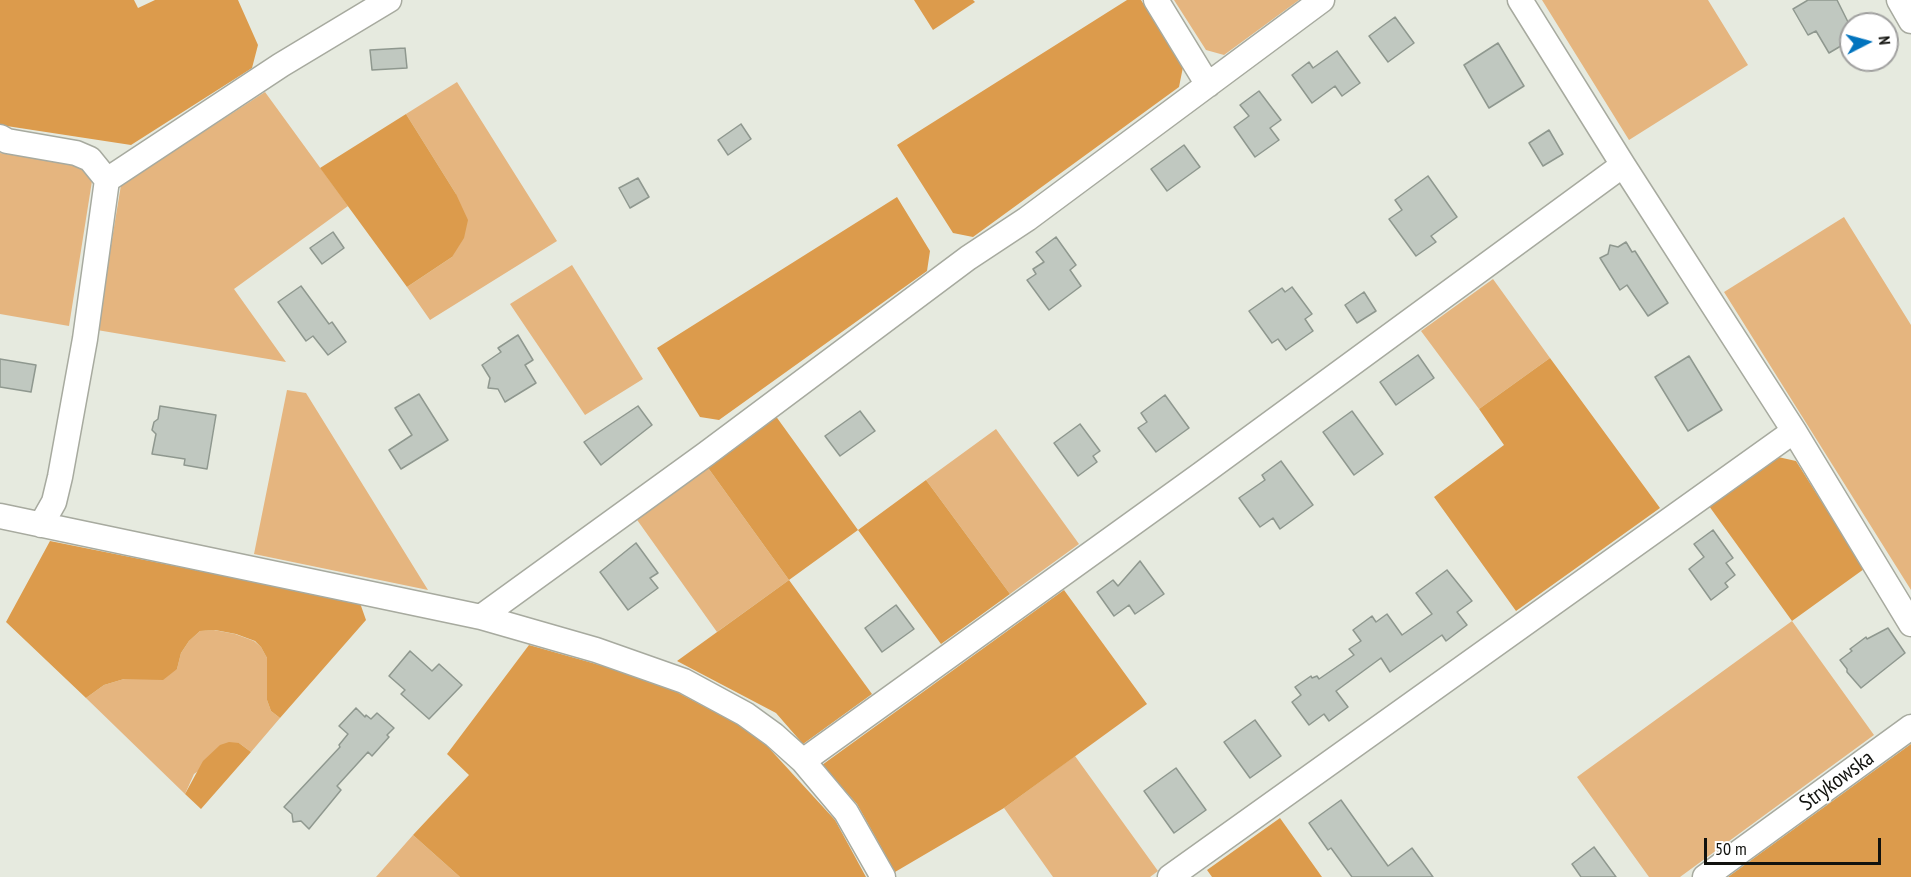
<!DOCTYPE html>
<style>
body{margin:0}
#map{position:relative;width:1911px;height:877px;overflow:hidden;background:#e6eadf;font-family:"PT Sans Narrow",sans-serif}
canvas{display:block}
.north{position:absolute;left:1839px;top:12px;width:60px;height:60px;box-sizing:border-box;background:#fff;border:2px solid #a0a09f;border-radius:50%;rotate:84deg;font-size:16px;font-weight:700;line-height:24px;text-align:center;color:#11120e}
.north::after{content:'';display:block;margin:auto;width:21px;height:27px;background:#0274be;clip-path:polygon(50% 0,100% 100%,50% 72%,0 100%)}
.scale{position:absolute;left:1704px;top:838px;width:177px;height:27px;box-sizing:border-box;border:3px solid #11120e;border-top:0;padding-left:8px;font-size:18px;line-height:21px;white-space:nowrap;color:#11120e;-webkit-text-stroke:4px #fff;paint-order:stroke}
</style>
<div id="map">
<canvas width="1911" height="877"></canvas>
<div class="north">N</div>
<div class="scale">50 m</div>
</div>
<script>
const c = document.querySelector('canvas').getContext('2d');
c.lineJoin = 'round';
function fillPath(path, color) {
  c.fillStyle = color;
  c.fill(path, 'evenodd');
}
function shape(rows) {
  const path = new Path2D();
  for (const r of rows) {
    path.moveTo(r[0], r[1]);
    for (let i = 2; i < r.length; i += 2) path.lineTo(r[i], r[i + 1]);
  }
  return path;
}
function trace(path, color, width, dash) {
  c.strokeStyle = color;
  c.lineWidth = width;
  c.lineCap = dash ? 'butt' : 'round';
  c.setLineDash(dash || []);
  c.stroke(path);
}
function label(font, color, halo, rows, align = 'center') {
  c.font = font + ' "PT Sans Narrow",sans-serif';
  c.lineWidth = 4.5;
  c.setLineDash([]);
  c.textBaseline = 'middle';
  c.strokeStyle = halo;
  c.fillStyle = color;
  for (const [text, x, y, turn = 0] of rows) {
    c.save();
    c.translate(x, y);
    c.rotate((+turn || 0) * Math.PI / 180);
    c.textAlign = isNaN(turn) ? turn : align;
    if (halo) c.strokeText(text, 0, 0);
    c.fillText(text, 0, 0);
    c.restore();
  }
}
fillPath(shape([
 [1174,0,1299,0,1224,55,1206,50],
 [1542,0,1708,0,1748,65,1629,140],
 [457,82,557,241,430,320,407,287,452,257,456,194,406,114],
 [265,92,348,206,234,289,286,362,97,330,121,185],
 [0,153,81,166,92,181,69,326,0,314],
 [1844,217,1911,325,1911,590,1724,292],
 [572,265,643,379,585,415,510,304],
 [1493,279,1550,358,1479,409,1421,331],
 [287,390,306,393,428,590,254,554],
 [996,429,1079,544,1010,594,926,480],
 [706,465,789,580,717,632,635,517],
 [1792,621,1874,735,1680,877,1649,877,1577,777],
 [214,630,235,634,254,641,261,647,267,658,267,700,271,711,280,718,251,752,239,743,194,774,185,794,86,698,104,685,124,679,177,669,181,653,189,641,200,631],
 [1075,756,1158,871,1150,877,1053,877,1004,808],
 [413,835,460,877,376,877]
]), '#e5b57f');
fillPath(shape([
 [0,0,134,0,138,8,155,0,238,0,258,45,252,68,131,145,0,125],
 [914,0,973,0,975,2,933,30],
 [1127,0,1141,0,1183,67,1179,87,973,237,953,233,897,145],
 [406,114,456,194,468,220,464,238,452,257,407,287,320,168],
 [897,197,930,251,927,271,719,420,700,417,657,348],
 [1550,358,1660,508,1516,611,1434,497,1504,445,1479,409],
 [775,415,858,530,926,480,1010,594,941,644,858,530,789,580,872,694,803,744,776,713,677,661,789,580,706,465],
 [1778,457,1796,461,1864,569,1792,621,1709,506],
 [50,541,360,603,366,620,280,718,271,711,267,700,267,658,261,647,255,641,236,634,215,630,200,631,189,641,181,653,177,669,163,680,124,679,104,685,86,698,6,622],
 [1064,590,1147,704,1004,808,895,872,857,804,822,765],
 [529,645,656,681,756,734,835,820,866,877,460,877,413,835,469,775,447,754],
 [229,742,239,743,251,752,201,809,185,794,203,761,220,745],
 [1911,744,1911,877,1728,877],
 [1280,818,1322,877,1212,877,1207,870]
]), '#dc9b4c');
const building = shape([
 [1808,0,1837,0,1851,28,1851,40,1829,53,1816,31,1808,35,1793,9,1808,0],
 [1395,17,1414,43,1388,62,1369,36,1395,17],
 [1498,43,1524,86,1489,108,1464,65,1498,43],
 [405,48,407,68,372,70,370,50,405,48],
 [1337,51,1360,83,1342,96,1335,86,1312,103,1292,75,1309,62,1313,68,1337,51],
 [1259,91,1281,120,1270,128,1279,140,1255,157,1234,127,1249,116,1240,105,1259,91],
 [741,124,751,139,728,155,718,140,741,124],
 [1549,130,1563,154,1543,166,1529,143,1549,130],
 [1184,145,1200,167,1167,191,1151,169,1184,145],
 [1428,176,1457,217,1431,236,1436,242,1416,256,1389,219,1402,210,1395,200,1428,176],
 [638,178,649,197,630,208,619,188,638,178],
 [333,232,344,248,322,264,310,248,333,232],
 [1056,237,1076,265,1070,270,1081,286,1049,310,1027,280,1036,274,1033,269,1044,262,1036,252,1056,237],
 [1626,242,1632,252,1635,251,1668,303,1648,316,1627,285,1620,290,1600,258,1608,254,1610,245,1618,247,1626,242],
 [301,286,329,324,332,322,346,342,328,355,313,336,306,341,278,302,301,286],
 [1292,287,1312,314,1305,319,1313,331,1286,350,1278,339,1272,343,1249,311,1282,288,1285,292,1292,287],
 [1364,292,1376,311,1357,323,1345,305,1364,292],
 [518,335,533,360,525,365,536,383,505,402,498,389,488,388,490,378,482,365,501,352,498,348,518,335],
 [1418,355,1434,378,1396,405,1380,382,1418,355],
 [1689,356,1722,410,1688,431,1655,377,1689,356],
 [0,359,36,365,31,392,0,387,0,359],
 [419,394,448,440,401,469,389,450,412,435,395,408,419,394],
 [1165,395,1189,428,1156,452,1138,428,1147,422,1141,413,1165,395],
 [160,406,216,415,207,469,184,465,185,459,152,454,156,434,152,430,154,422,158,419,160,406],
 [638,406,652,425,601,465,584,442,638,406],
 [860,411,875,431,840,456,825,436,860,411],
 [1352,411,1383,454,1354,475,1323,432,1352,411],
 [1080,424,1100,451,1093,456,1097,462,1078,476,1054,443,1080,424],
 [1281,461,1313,505,1280,529,1273,518,1260,527,1239,498,1265,480,1262,475,1281,461],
 [1713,530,1733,558,1726,563,1735,575,1725,583,1728,587,1711,600,1689,569,1704,557,1694,544,1713,530],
 [636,543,658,573,650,578,658,588,628,610,600,572,636,543],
 [1140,561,1164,594,1135,614,1129,605,1114,616,1097,592,1113,580,1118,586,1140,561],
 [1447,570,1472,601,1457,612,1467,625,1446,641,1442,635,1390,672,1381,658,1336,691,1348,707,1329,721,1324,714,1309,725,1292,702,1301,695,1295,687,1311,676,1312,678,1317,676,1319,679,1354,655,1349,649,1361,641,1353,630,1372,616,1376,622,1387,614,1402,635,1432,614,1416,593,1447,570],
 [896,605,914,629,882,652,865,628,896,605],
 [1888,628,1905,653,1861,688,1847,672,1847,669,1840,660,1852,651,1850,649,1866,637,1867,639,1888,628],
 [410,651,432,671,439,664,462,685,429,719,401,694,405,690,389,676,410,651],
 [356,708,365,717,366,715,371,719,377,713,394,728,387,735,389,737,372,756,368,752,337,786,341,790,309,829,301,821,293,822,292,814,284,807,340,747,339,745,348,734,339,726,356,708],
 [1255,720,1281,756,1250,778,1224,742,1255,720],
 [1176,768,1206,810,1174,833,1144,791,1176,768],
 [1341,800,1388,866,1412,848,1433,877,1352,877,1331,848,1328,850,1309,823,1341,800],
 [1594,847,1616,877,1581,877,1572,864,1594,847]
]);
fillPath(building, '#c0c8c0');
trace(building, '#8f988f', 1.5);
const minor = shape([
 [1156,0,1208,85],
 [1520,0,1623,165,1794,431,1911,624],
 [1899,0,1911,21],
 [0,137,7,141,76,153,90,159,107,180,85,339,60,477,54,502,41,525],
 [107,180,281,65,389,0],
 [0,516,481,617,596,650,684,681,745,714,774,735,803,761,846,812,883,877],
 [481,617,706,454,968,258,1027,219,1322,0],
 [803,761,1200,475,1623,165],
 [1170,877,1794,431],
 [1705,877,1911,727]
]);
trace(minor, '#a7aa9f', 27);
trace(minor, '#fff', 24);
label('22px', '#11120e', '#fff', [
 ["Strykowska",1837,781,-36]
]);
</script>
